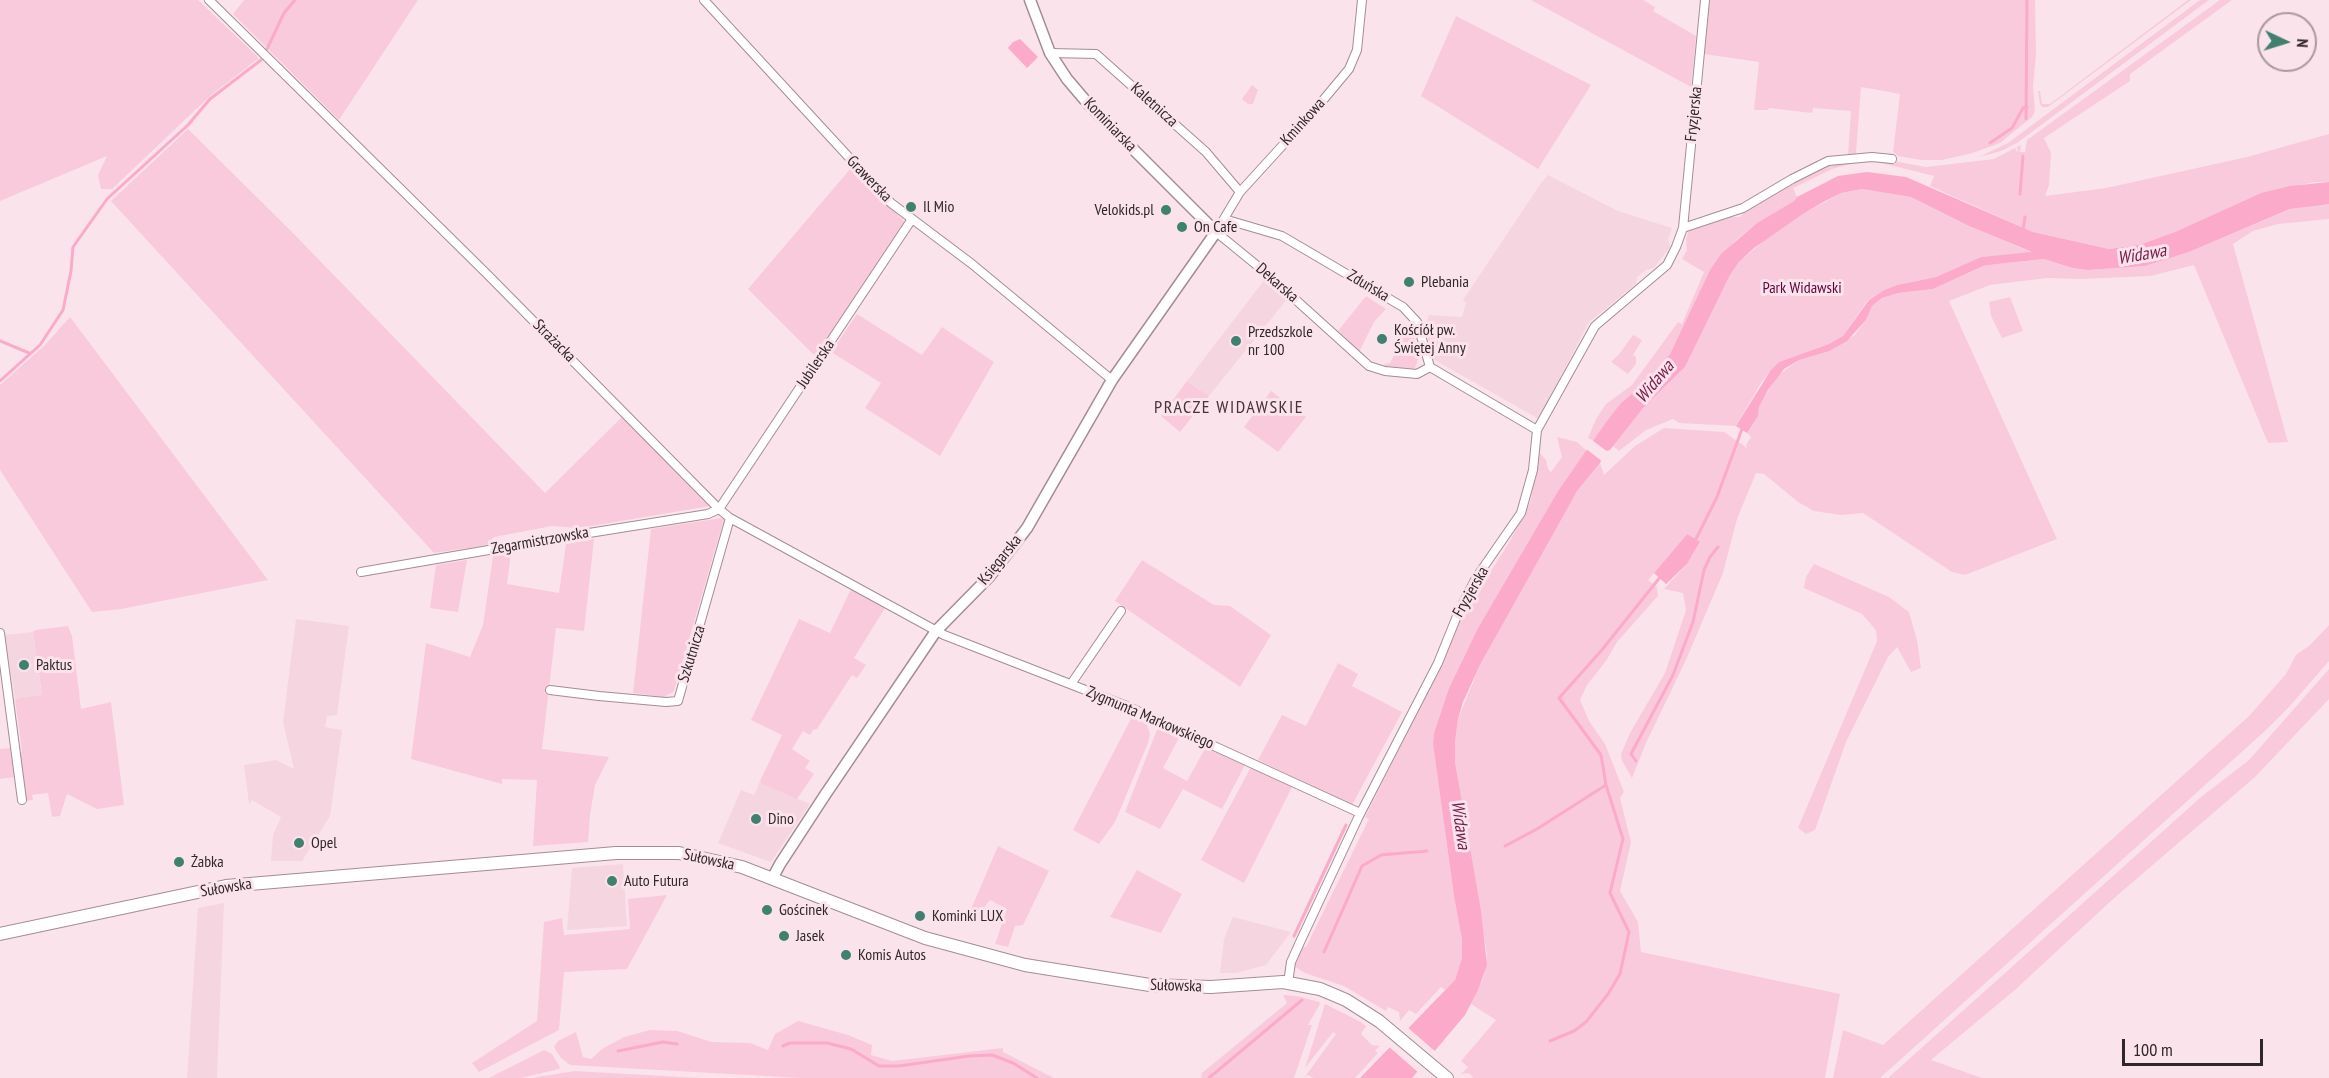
<!DOCTYPE html>
<meta charset="utf-8">
<style>
body{margin:0}
#map{position:relative;width:2329px;height:1078px;overflow:hidden;background:#fbe3ec;font-family:"PT Sans Narrow",sans-serif}
canvas{display:block}
.north{position:absolute;left:2257px;top:12px;width:60px;height:60px;box-sizing:border-box;background:#fbe3ec;border:2px solid #aa989e;border-radius:50%;rotate:94deg;font-size:16px;font-weight:700;line-height:24px;text-align:center;color:#30272a}
.north::after{content:'';display:block;margin:auto;width:21px;height:27px;background:#3f806f;clip-path:polygon(50% 0,100% 100%,50% 72%,0 100%)}
.scale{position:absolute;left:2122px;top:1039px;width:141px;height:27px;box-sizing:border-box;border:3px solid #30272a;border-top:0;padding-left:8px;font-size:18px;line-height:21px;white-space:nowrap;color:#30272a;-webkit-text-stroke:4px #fbe3ec;paint-order:stroke}
</style>
<div id="map">
<canvas width="2329" height="1078"></canvas>
<div class="north">N</div>
<div class="scale">100 m</div>
</div>
<script>
const c = document.querySelector('canvas').getContext('2d');
c.lineJoin = 'round';
function fillPath(path, color) {
  c.fillStyle = color;
  c.fill(path, 'evenodd');
}
function shape(rows) {
  const path = new Path2D();
  for (const r of rows) {
    path.moveTo(r[0], r[1]);
    for (let i = 2; i < r.length; i += 2) path.lineTo(r[i], r[i + 1]);
  }
  return path;
}
function trace(path, color, width, dash) {
  c.strokeStyle = color;
  c.lineWidth = width;
  c.lineCap = dash ? 'butt' : 'round';
  c.setLineDash(dash || []);
  c.stroke(path);
}
function label(font, color, halo, rows, align = 'center') {
  c.font = font + ' "PT Sans Narrow",sans-serif';
  c.lineWidth = 6;
  c.setLineDash([]);
  c.textBaseline = 'middle';
  c.strokeStyle = halo;
  c.fillStyle = color;
  for (const [text, x, y, turn = 0] of rows) {
    c.save();
    c.translate(x, y);
    c.rotate((+turn || 0) * Math.PI / 180);
    c.textAlign = isNaN(turn) ? turn : align;
    if (halo) c.strokeText(text, 0, 0);
    c.fillText(text, 0, 0);
    c.restore();
  }
}
fillPath(shape([
 [1548,175,1618,211,1672,228,1668,239,1670,247,1654,268,1646,270,1637,277,1636,284,1589,322,1539,419,1433,359,1425,326,1429,315,1462,317,1466,303,1463,300,1541,183],
 [1265,279,1288,298,1209,396,1187,381],
 [296,619,349,626,337,715,327,716,325,727,342,730,330,816,302,861,271,861,273,835,281,817,252,800,249,804,244,765,276,760,294,769,283,722],
 [33,632,42,696,15,699,5,635],
 [760,781,762,784,810,804,771,862,718,843,741,790,754,795],
 [623,864,627,926,567,930,572,868],
 [224,903,217,1078,187,1078,198,908],
 [1233,917,1291,932,1266,965,1236,973,1220,973,1224,939]
]), '#f5d5e0');
fillPath(shape([
 [0,0,198,0,259,58,211,95,112,189,101,189,98,175,107,156,0,201],
 [244,0,418,0,339,120,233,14],
 [1531,0,1643,0,1655,7,1653,11,1696,36,1691,87],
 [1708,0,2035,0,2036,55,2033,86,2035,111,2032,117,2000,143,1973,153,1942,160,1921,160,1898,156,1893,152,1900,94,1861,87,1856,153,1848,155,1851,111,1813,108,1812,113,1769,108,1768,110,1754,110,1759,62,1704,54],
 [2188,0,2191,0,2048,107,2042,107,2040,104,2038,91,2040,91,2042,104,2050,104],
 [2200,0,2209,0,2017,143,2001,151,1979,157,2008,143],
 [2220,0,2232,0,2130,74,2130,81,2044,138,2051,153,2049,185,2045,196,2106,188,2247,157,2329,134,2329,182,2314,182,2261,193,2175,232,2139,245,2109,249,2033,232,1930,186,1934,176,1878,162,1878,160,1888,160,1926,167,1994,159,2015,148,2018,153,2017,147,2021,145,2020,152,2025,152,2027,140],
 [1456,16,1591,85,1538,169,1421,96],
 [1252,85,1258,90,1253,104,1248,104,1242,99],
 [188,129,293,233,545,493,622,417,710,506,579,528,552,526,494,537,487,545,434,553,111,201],
 [1854,163,1832,169,1793,188,1797,197,1794,201,1757,223,1735,241,1710,270,1670,354,1656,373,1621,403,1594,441,1588,438,1596,419,1606,404,1632,385,1678,322,1682,324,1704,272,1682,259,1687,250,1686,239,1689,231,1731,217,1740,217,1744,212,1802,177,1829,165],
 [851,168,905,222,816,357,748,289],
 [1862,189,1911,197,1969,226,2033,253,1981,257,1936,277,1897,285,1884,290,1868,300,1843,336,1829,344,1779,362,1762,381,1736,426,1679,423,1673,419,1646,430,1619,451,1613,446,1644,407,1685,367,1730,275,1739,262,1766,239,1803,214,1841,193],
 [2322,204,2329,204,2329,219,2278,224,2253,231,2233,244,2288,442,2268,443,2194,265,2151,276,2080,279,2047,278,1990,285,1949,301,2057,539,1965,575,1952,572,1863,513,1841,515,1814,511,1798,502,1764,474,1756,473,1737,519,1723,573,1686,660,1646,743,1632,778,1622,761,1621,754,1630,733,1665,673,1686,610,1683,593,1664,589,1687,564,1700,543,1687,534,1648,580,1657,587,1658,596,1617,642,1606,661,1587,685,1580,700,1589,721,1605,744,1624,792,1620,798,1631,842,1620,891,1638,922,1641,952,1840,994,1825,1078,1473,1078,1469,1073,1461,1074,1468,1067,1461,1061,1496,1020,1471,1004,1484,976,1487,954,1455,762,1455,742,1458,719,1481,663,1565,510,1577,491,1600,463,1604,475,1635,446,1664,428,1724,432,1747,448,1746,445,1751,437,1747,433,1758,416,1759,407,1764,398,1778,375,1799,360,1854,336,1866,320,1872,306,1882,298,1898,293,1933,289,1983,266,1997,264,2044,259,2071,268,2088,270,2145,266,2189,252,2291,209],
 [1366,296,1386,309,1374,322,1359,352,1338,331],
 [2010,297,2023,331,2002,338,1991,316,1989,302],
 [857,314,922,355,942,327,994,362,940,456,865,408,881,383,831,352],
 [70,317,268,580,121,609,92,612,0,470,0,385,44,346],
 [1404,323,1411,330,1420,354,1414,371,1384,368,1385,364,1390,363,1398,347,1395,339],
 [1633,335,1642,340,1633,355,1636,357,1636,364,1628,374,1611,362,1620,353],
 [1187,381,1209,396,1180,432,1161,416],
 [1271,391,1306,417,1278,452,1244,427],
 [1557,437,1577,442,1587,451,1558,491,1478,628,1449,688,1434,733,1433,744,1454,896,1462,940,1462,958,1455,980,1445,990,1441,987,1416,1014,1409,1010,1400,1021,1399,1012,1388,1007,1386,1011,1344,986,1305,973,1294,966,1295,961,1301,946,1306,947,1369,819,1365,817,1425,698,1458,623,1510,541,1530,503,1540,453,1546,460,1548,469,1551,472,1562,457],
 [721,518,724,519,674,691,664,697,633,693,651,529],
 [594,539,584,631,556,628,542,749,609,757,595,785,590,815,588,842,533,846,537,780,502,779,502,784,411,759,426,643,470,657,483,625,493,556,511,553,507,584,559,593,566,544],
 [467,560,458,612,430,608,436,565],
 [1142,560,1214,605,1230,606,1271,635,1240,687,1115,601],
 [1814,564,1889,597,1909,612,1917,640,1921,668,1911,672,1897,647,1888,657,1846,742,1815,830,1806,834,1798,828,1877,641,1876,630,1862,614,1804,588,1806,577],
 [851,589,885,608,854,658,866,665,857,678,852,675,817,729,813,730,810,735,803,731,792,749,810,761,805,768,814,774,797,799,762,784,760,781,782,735,751,720,799,619,830,633],
 [2329,625,2329,661,2289,707,2265,731,1880,1078,1833,1078,1843,1030,1883,1045,2249,716,2286,674,2296,655,2310,645],
 [68,626,72,636,81,709,111,702,124,805,97,809,67,794,60,816,52,817,48,793,32,795,33,800,25,801,18,754,22,752,15,699,42,695,33,632,35,630],
 [1338,663,1358,674,1352,686,1402,712,1352,805,1258,760,1282,715,1306,726],
 [2329,669,2329,699,2255,777,2112,900,2016,989,1931,1060,1982,1078,1888,1078,2201,797,2249,760],
 [1134,713,1140,715,1147,725,1150,734,1148,743,1115,822,1099,844,1073,830],
 [1158,727,1165,727,1181,734,1163,768,1187,781,1207,745,1246,763,1222,809,1183,789,1160,829,1125,812],
 [11,748,14,777,0,779,0,749],
 [1252,765,1293,785,1244,883,1201,860],
 [998,846,1049,871,1023,925,1015,926,1008,947,995,944,1007,909,990,900,979,914,969,914],
 [1137,870,1182,894,1161,933,1110,917],
 [667,895,627,969,564,972,559,1030,479,1072,472,1063,537,1021,544,922,562,918,564,935,630,929,628,899],
 [1283,995,1297,996,1319,1002,1320,1004,1308,1025,1312,1025,1294,1078,1201,1078,1202,1073,1287,1003],
 [1325,1004,1359,1021,1366,1026,1361,1034,1372,1045,1380,1046,1375,1050,1378,1053,1355,1078,1313,1078,1308,1075,1304,1078,1336,1034,1333,1032,1305,1068],
 [798,1021,848,1035,872,1045,871,1055,892,1061,1003,1048,1003,1052,1054,1078,801,1078,570,1065,561,1058,554,1047,558,1041,576,1032,583,1057,591,1059,602,1049,624,1037,650,1030,677,1031,712,1042,750,1043,768,1050,775,1034],
 [544,1050,552,1054,560,1067,559,1069,521,1078,489,1078],
 [575,1071,609,1073,701,1078,532,1078]
]), '#f9cadb');
fillPath(shape([
 [1020,39,1038,57,1027,68,1008,48,1013,42],
 [1867,172,1906,177,2033,232,2109,249,2139,245,2175,232,2261,193,2290,186,2329,182,2329,204,2290,209,2189,252,2145,266,2088,270,2072,268,2044,259,1997,264,1983,266,1933,289,1898,293,1882,298,1872,306,1866,320,1847,341,1829,351,1799,360,1784,369,1768,390,1759,407,1758,416,1747,433,1736,426,1771,370,1779,362,1829,344,1843,336,1869,300,1884,290,1897,285,1936,277,1981,257,2032,252,1969,226,1911,197,1862,189,1841,193,1825,201,1803,214,1754,248,1739,262,1730,275,1685,367,1644,407,1610,450,1606,451,1600,463,1577,491,1481,663,1463,702,1458,719,1455,742,1455,762,1481,911,1487,965,1478,990,1465,1015,1412,1078,1360,1078,1455,980,1462,958,1462,940,1454,896,1433,744,1434,733,1449,688,1478,628,1558,491,1607,421,1621,403,1656,373,1670,354,1710,270,1721,254,1757,223,1794,201,1797,197,1838,176],
 [1687,534,1700,542,1687,564,1666,584,1654,573]
]), '#fbaac9');
fillPath(shape([
 [1592,440,1609,453,1603,462,1585,448],
 [1406,1026,1437,1053,1420,1074,1388,1046]
]), '#fbe3ec');
trace(shape([
 [267,49,284,13,295,0],
 [2026,119,2027,0],
 [1990,143,2012,128,2023,108,2027,107],
 [2020,194,2023,156],
 [2023,230,2025,217],
 [0,341,29,353],
 [0,381,40,345,63,310,71,271,73,247,107,199,188,125,210,99,261,60],
 [1695,541,1717,497,1742,429],
 [1636,761,1631,754,1673,675,1693,622,1704,570,1710,557,1718,547],
 [1505,846,1537,829,1606,785],
 [1294,936,1346,825],
 [1324,952,1362,866,1381,855,1427,851],
 [1550,1041,1574,1031,1586,1022,1608,994,1620,974,1629,932,1610,893,1623,839,1606,785,1601,755,1559,698,1601,651,1661,576],
 [783,1046,790,1043,827,1043,851,1049,879,1066,899,1066,969,1056,992,1055,1013,1063,1037,1078],
 [618,1051,663,1042,677,1044],
 [1209,1078,1302,1000]
]), '#fbaac9', 3);
const minor = shape([
 [209,0,486,273,719,509,730,518,944,635,1129,707,1360,813],
 [704,0,891,203,972,264,1112,380],
 [1362,0,1357,50,1349,69,1314,111,1240,192,1216,232,1265,272,1369,366,1385,371,1417,374,1430,367],
 [1050,53,1096,54,1206,152,1240,192],
 [1224,219,1282,236,1403,307,1417,322,1430,367,1537,430],
 [1683,228,1743,208,1792,179,1828,161,1872,157,1892,159],
 [361,572,564,537,708,514,719,509,912,219],
 [0,633,22,800],
 [1071,684,1121,611],
 [550,690,599,696,666,702,678,701,730,518],
 [1288,983,1291,962,1301,940,1358,818,1438,663,1459,611,1476,578,1521,513,1533,470,1537,430,1595,326,1667,265,1676,247,1683,228,1705,0]
]);
const tertiary = shape([
 [772,879,780,864,825,795,936,631,989,577,1027,528,1112,380,1216,232,1090,106,1067,79,1050,53,1030,0]
]);
const secondary = shape([
 [0,934,226,886,616,853,679,853,742,867,925,938,1025,965,1150,985,1211,987,1283,982,1320,989,1346,1000,1379,1021,1447,1078]
]);
trace(minor, '#a38d95', 10);
trace(tertiary, '#a38d95', 13);
trace(secondary, '#a38d95', 14);
trace(minor, '#fff', 8);
trace(tertiary, '#fff', 10);
trace(secondary, '#fff', 12);
for (const [x, y, r, color] of [
 [911,207,6,"#3f806f"],
 [1166,210,6,"#3f806f"],
 [1182,227,6,"#3f806f"],
 [1409,282,6,"#3f806f"],
 [1382,339,6,"#3f806f"],
 [1236,341,6,"#3f806f"],
 [24,665,6,"#3f806f"],
 [756,819,6,"#3f806f"],
 [299,843,6,"#3f806f"],
 [179,862,6,"#3f806f"],
 [612,881,6,"#3f806f"],
 [767,910,6,"#3f806f"],
 [920,916,6,"#3f806f"],
 [784,936,6,"#3f806f"],
 [846,955,6,"#3f806f"]
]) {
  const dot = new Path2D();
  dot.arc(x, y, r, 0, 2 * Math.PI);
  c.fillStyle = color;
  c.fill(dot);
  trace(dot, '#fbe3ec', 2);
}
label('16px', '#30272a', '#fbe3ec', [
 ["Kaletnicza",1154,105,42],
 ["Fryzjerska",1694,114,-84],
 ["Kminkowa",1303,122,-48],
 ["Kominiarska",1110,125,46],
 ["Grawerska",869,179,46],
 ["Dekarska",1277,283,41],
 ["Zduńska",1368,286,31],
 ["Strażacka",554,341,45],
 ["Jubilerska",816,364,-56],
 ["Zegarmistrzowska",540,541,-10],
 ["Księgarska",1000,560,-51],
 ["Fryzjerska",1471,592,-60],
 ["Szkutnicza",692,654,-73],
 ["Zygmunta Markowskiego",1150,718,23],
 ["Sułowska",709,860,12],
 ["Sułowska",226,888,-9],
 ["Sułowska",1176,986,2]
]);
label('16px', '#30272a', '#fbe3ec', [
 ["Il Mio",923,207],
 ["Velokids.pl",1154,210,"right"],
 ["On Cafe",1194,227],
 ["Plebania",1421,282],
 ["Kościół pw.",1394,330],
 ["Świętej Anny",1394,348],
 ["Przedszkole",1248,332],
 ["nr 100",1248,350],
 ["Paktus",36,665],
 ["Dino",768,819],
 ["Opel",311,843],
 ["Żabka",191,862],
 ["Auto Futura",624,881],
 ["Gościnek",779,910],
 ["Kominki LUX",932,916],
 ["Jasek",796,936],
 ["Komis Autos",858,955]
], 'left');
label('16px', '#620238', '#fbe3ec', [
 ["Park Widawski",1802,288]
]);
label('italic 18px', '#751a48', '#fbe3ec', [
 ["Widawa",2142,255,-10],
 ["Widawa",1655,382,-50],
 ["Widawa",1460,825,82]
]);
c.letterSpacing = '1.5px';
label('18px', '#46343b', '#fbe3ec', [
 ["PRACZE WIDAWSKIE",1229,408]
]);
c.letterSpacing = '0px';
</script>
